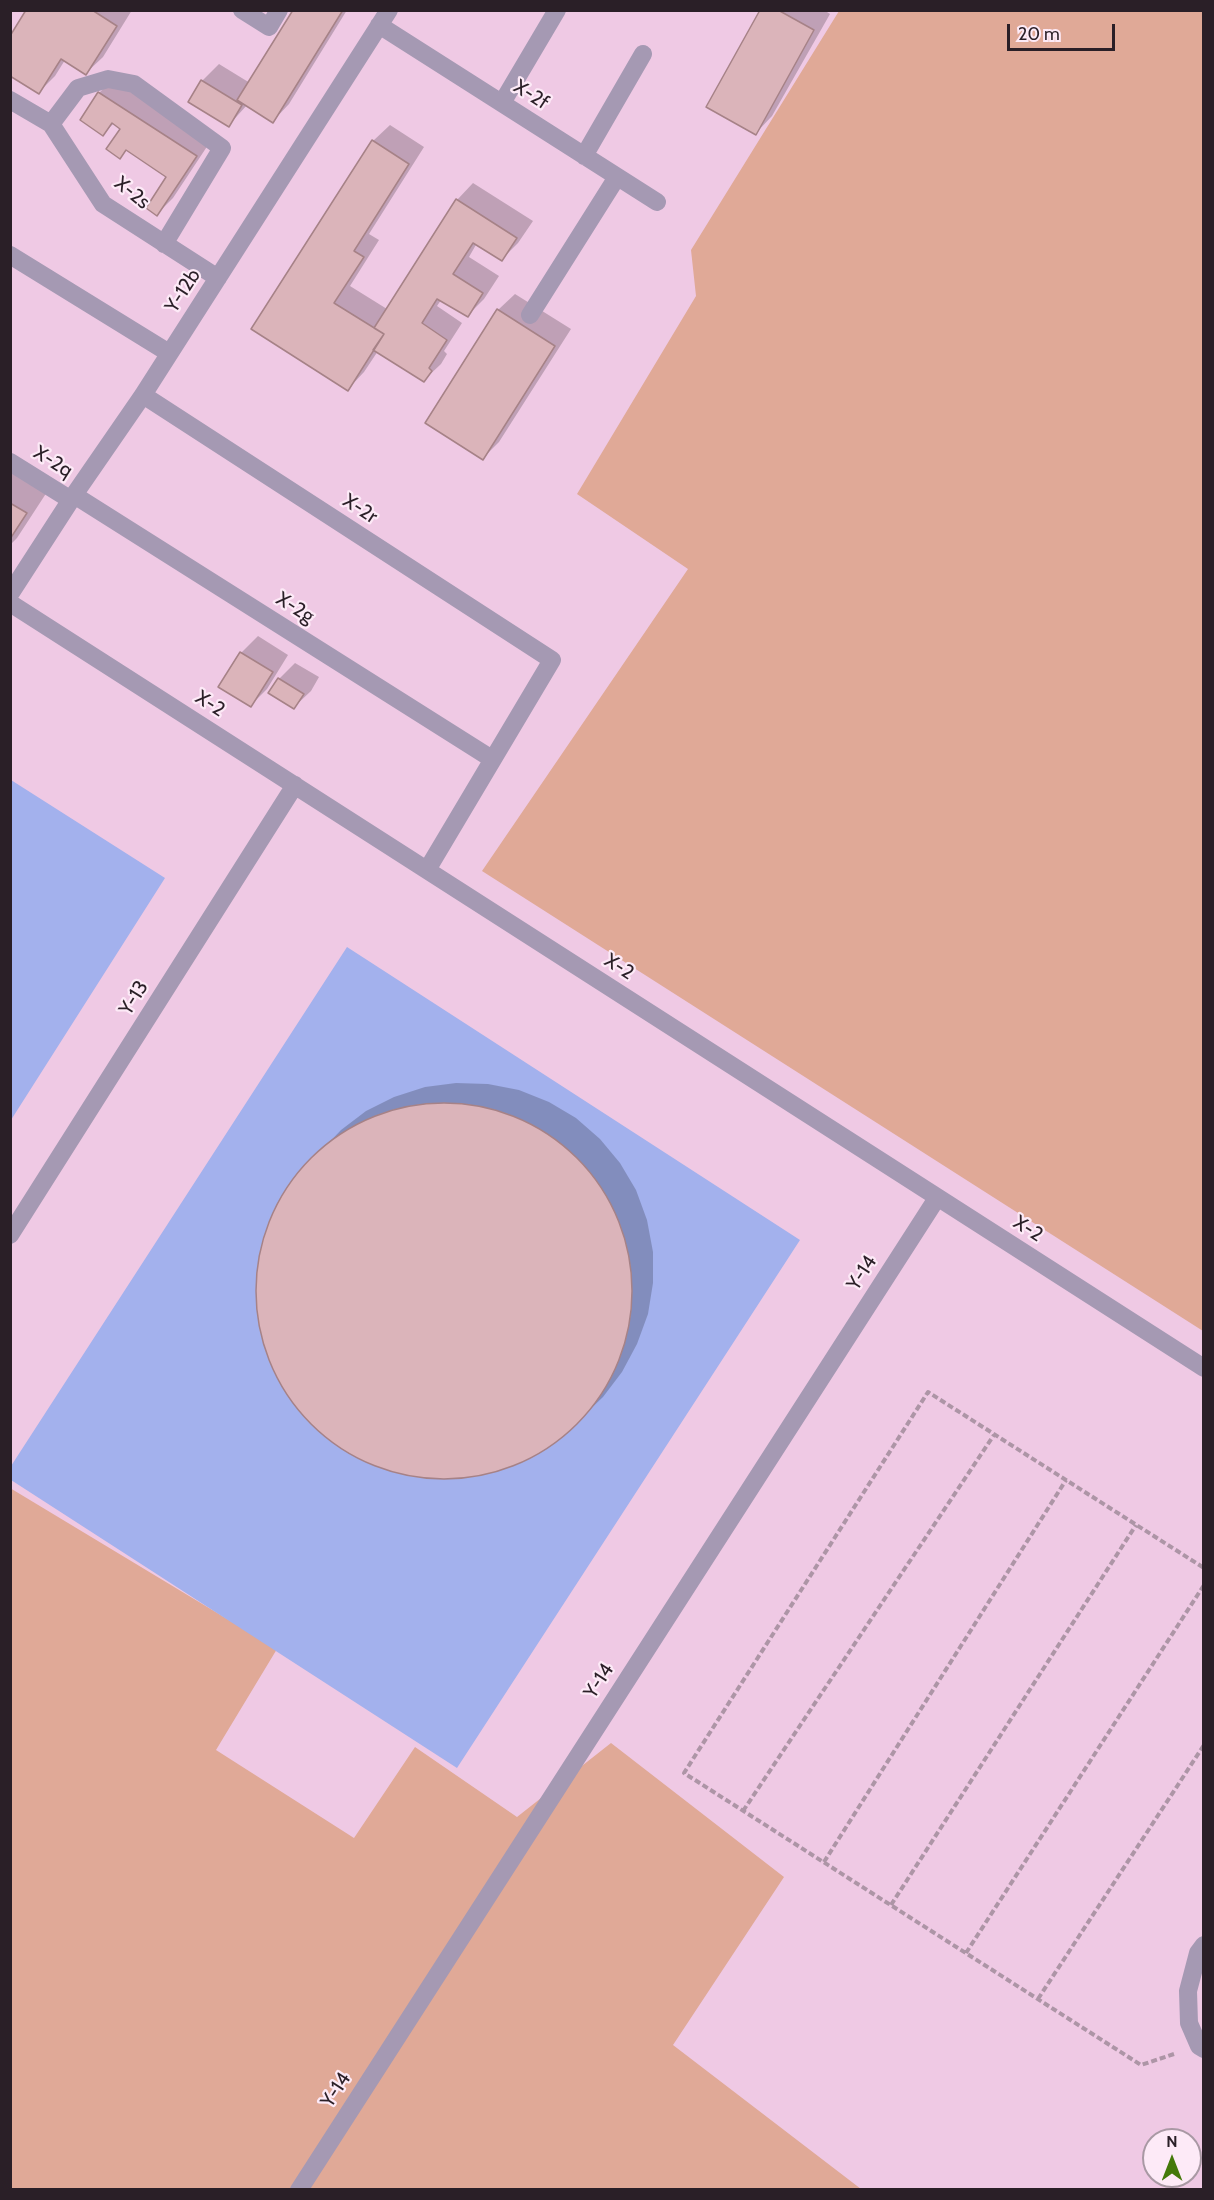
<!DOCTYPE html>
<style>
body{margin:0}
#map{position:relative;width:1214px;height:2200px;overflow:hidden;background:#f8d8ef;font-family:Cabin,sans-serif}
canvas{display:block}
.frame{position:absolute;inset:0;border:12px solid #2a1f27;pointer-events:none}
.north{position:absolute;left:1142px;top:2128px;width:60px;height:60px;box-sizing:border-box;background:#fdeaf7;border:2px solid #a999a4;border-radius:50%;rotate:0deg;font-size:16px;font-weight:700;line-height:24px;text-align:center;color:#2a1f27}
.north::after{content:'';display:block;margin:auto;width:21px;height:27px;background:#44790a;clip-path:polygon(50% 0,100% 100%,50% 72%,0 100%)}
.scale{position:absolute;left:1007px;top:24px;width:108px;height:27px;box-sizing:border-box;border:3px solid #2a1f27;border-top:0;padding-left:8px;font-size:18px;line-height:21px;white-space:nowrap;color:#2a1f27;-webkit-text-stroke:4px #fdeaf7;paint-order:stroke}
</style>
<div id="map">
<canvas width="1214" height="2200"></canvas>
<div class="frame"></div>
<div class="north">N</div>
<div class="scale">20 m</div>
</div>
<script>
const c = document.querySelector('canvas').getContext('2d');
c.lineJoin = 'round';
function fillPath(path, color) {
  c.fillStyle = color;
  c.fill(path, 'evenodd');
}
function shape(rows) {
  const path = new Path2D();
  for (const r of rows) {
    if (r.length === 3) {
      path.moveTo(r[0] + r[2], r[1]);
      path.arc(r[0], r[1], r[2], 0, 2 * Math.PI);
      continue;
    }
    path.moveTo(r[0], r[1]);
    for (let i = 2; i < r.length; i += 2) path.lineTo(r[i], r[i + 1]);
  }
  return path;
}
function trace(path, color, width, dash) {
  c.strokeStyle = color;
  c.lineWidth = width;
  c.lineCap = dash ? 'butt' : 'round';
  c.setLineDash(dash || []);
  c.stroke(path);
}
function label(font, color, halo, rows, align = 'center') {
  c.font = font + ' Cabin,sans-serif';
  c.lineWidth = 4.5;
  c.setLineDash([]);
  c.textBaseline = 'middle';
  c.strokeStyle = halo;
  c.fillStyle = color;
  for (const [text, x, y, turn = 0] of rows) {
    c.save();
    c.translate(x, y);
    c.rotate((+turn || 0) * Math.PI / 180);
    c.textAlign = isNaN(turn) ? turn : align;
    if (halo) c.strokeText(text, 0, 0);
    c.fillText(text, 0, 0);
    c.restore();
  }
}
fillPath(shape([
 [11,11,1203,11,1203,2189,11,2190],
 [1154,2140,1190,2140,1190,2176,1154,2176]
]), '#efc9e4');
fillPath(shape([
 [839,11,1203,11,1203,1331,482,871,688,569,577,494,696,296,691,250],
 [10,1488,277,1649,216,1750,354,1838,415,1747,517,1817,611,1743,784,1877,673,2045,861,2189,11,2189]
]), '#e0a997');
fillPath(shape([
 [11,780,165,878,11,1120],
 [347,947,800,1240,457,1768,11,1480,11,1466]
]), '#a3b1ed');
fillPath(shape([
 [28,10,132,10,103,57,86,73,65,60,55,76,39,92],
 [295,10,347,10,289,104,273,121,247,105,228,126,190,102,203,80,219,64,250,83],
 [761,10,824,10,830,14,772,116,756,133],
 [116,77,212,139,173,198,157,214,168,176,127,149,120,157,122,128,114,123,103,134,99,93],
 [390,125,424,147,369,234,379,240,350,286,387,309,457,200,473,183,533,221,518,243,502,259,477,243,469,257,499,276,484,299,467,316,441,300,437,306,462,323,444,351,447,354,441,364,424,380,378,351,364,372,348,389,253,329,373,141],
 [515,294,571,329,499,442,483,458,498,310],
 [10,468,47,492,17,538,10,545],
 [258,636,288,655,267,689,251,705,241,653],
 [295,663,319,677,311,691,294,707,279,679],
 [456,1083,488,1084,519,1090,549,1102,576,1118,600,1139,620,1163,636,1190,647,1220,653,1252,653,1283,648,1314,637,1344,622,1372,603,1397,580,1419,557,1440,530,1458,501,1469,470,1477,438,1478,406,1474,376,1465,347,1452,322,1433,299,1410,281,1384,268,1355,260,1325,256,1293,259,1262,267,1231,279,1202,297,1176,341,1130,366,1111,394,1097,425,1087]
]), '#0003');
const building = shape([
 [26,10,92,10,117,26,86,75,61,59,39,94,10,76,10,36,26,10],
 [293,10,343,10,273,123,237,100,293,10],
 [760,10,778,10,814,30,756,135,706,107,760,10],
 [201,80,242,105,229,127,188,102,201,80],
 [98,92,197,156,157,216,146,208,166,177,126,150,120,159,106,149,120,129,112,123,103,136,80,120,98,92],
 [372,140,409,164,354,251,364,257,334,303,384,334,348,391,251,329,372,140],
 [456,199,517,238,502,261,473,243,453,274,483,293,468,317,437,299,422,323,447,340,429,368,432,371,424,382,373,350,384,334,374,328,456,199],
 [497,309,555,346,483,460,425,423,497,309],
 [10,503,27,513,10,539,10,503],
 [240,652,273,672,251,707,218,687,240,652],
 [278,678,304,694,294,709,268,693,278,678],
 [444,1291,188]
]);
fillPath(building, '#dbb4ba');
trace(building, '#a68287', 1.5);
trace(shape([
 [743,1811,994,1435],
 [824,1862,1066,1480],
 [891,1905,1136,1525],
 [966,1953,1204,1585],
 [1038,1999,1204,1745],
 [1174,2054,1141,2065,684,1773,928,1392,1204,1568]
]), '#ad95a6', 4, [6, 3]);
trace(shape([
 [242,10,269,27,279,10],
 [379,25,657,202],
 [10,100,51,124,103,204,218,278],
 [502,103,557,10],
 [51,124,78,88,108,79,134,84,222,148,164,244],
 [584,156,643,54],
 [10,255,169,353],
 [530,315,617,177],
 [143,395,552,660,427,870],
 [10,462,71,500],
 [74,495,492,759],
 [10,594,74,495,143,395,389,10],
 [10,603,1204,1368],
 [10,1235,295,785],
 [1204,1945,1198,1953,1188,1991,1189,2023,1199,2046,1204,2049],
 [299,2190,937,1198]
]), '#a599b3', 18);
label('20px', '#2a1f27', '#fdeaf7', [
 ["X-2f",531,95,33],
 ["X-2s",132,193,39],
 ["Y-12b",183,291,-57],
 ["X-2q",53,462,32],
 ["X-2r",360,509,33],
 ["X-2g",295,608,32],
 ["X-2",210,704,33],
 ["X-2",619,967,33],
 ["Y-13",134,998,-58],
 ["X-2",1028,1229,33],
 ["Y-14",862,1273,-57],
 ["Y-14",599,1681,-57],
 ["Y-14",336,2090,-57]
]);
</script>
